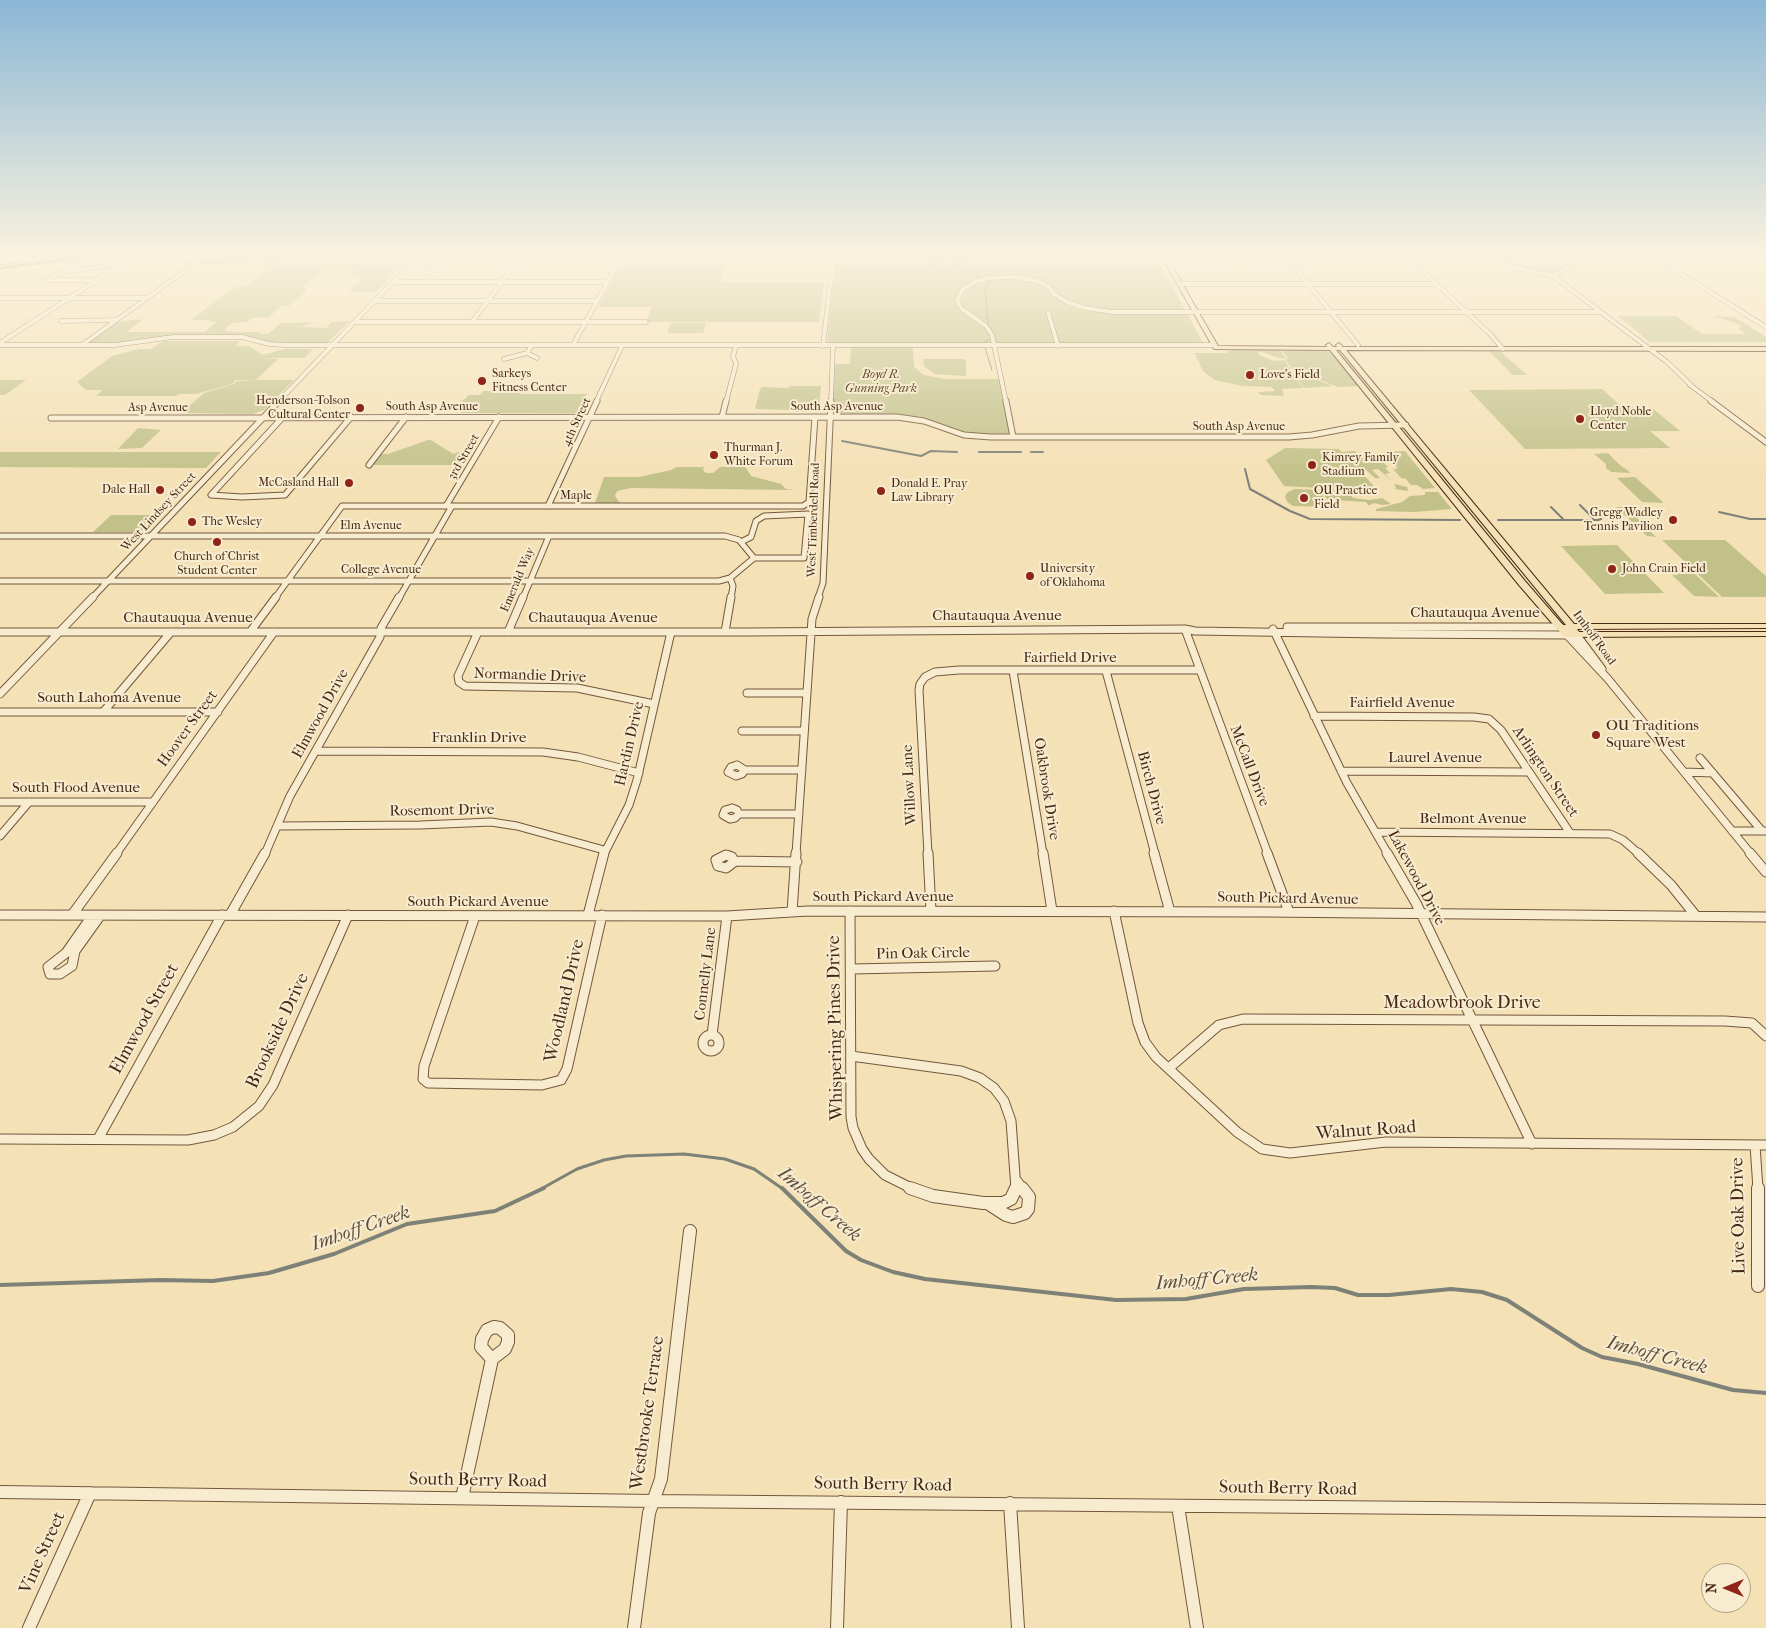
<!DOCTYPE html>
<style>
body{margin:0}
#map{position:relative;width:1766px;height:1628px;overflow:hidden;background:#f5e1b6;font-family:"IM FELL French Canon",serif}
canvas{display:block}
.north{position:absolute;left:1701px;top:1563px;width:50px;height:50px;box-sizing:border-box;background:#f8ecd0;border:1px solid #b29e85;border-radius:50%;rotate:270deg;font-size:14px;font-weight:700;line-height:20px;text-align:center;color:#482915}
.north::after{content:'';display:block;margin:auto;width:18px;height:22px;background:#8f2418;clip-path:polygon(50% 0,100% 100%,50% 72%,0 100%)}
</style>
<div id="map">
<canvas width="1766" height="1628"></canvas>
<div class="north">N</div>
</div>
<script>
const c = document.querySelector('canvas').getContext('2d');
c.lineJoin = 'round';
function fillPath(path, color) {
  c.fillStyle = color;
  c.fill(path, 'evenodd');
}
function shape(rows) {
  const path = new Path2D();
  for (const r of rows) {
    if (r.length === 3) {
      path.moveTo(r[0] + r[2], r[1]);
      path.arc(r[0], r[1], r[2], 0, 2 * Math.PI);
      continue;
    }
    path.moveTo(r[0], r[1]);
    for (let i = 2; i < r.length; i += 2) path.lineTo(r[i], r[i + 1]);
  }
  return path;
}
function trace(path, color, width, dash) {
  c.strokeStyle = color;
  c.lineWidth = width;
  c.lineCap = dash ? 'butt' : 'round';
  c.setLineDash(dash || []);
  c.stroke(path);
}
function label(font, color, halo, rows, align = 'center') {
  c.font = font + ' "IM FELL French Canon",serif';
  c.lineWidth = 4;
  c.setLineDash([]);
  c.textBaseline = 'middle';
  c.strokeStyle = halo;
  c.fillStyle = color;
  for (const [text, x, y, turn = 0] of rows) {
    c.save();
    c.translate(x, y);
    c.rotate((+turn || 0) * Math.PI / 180);
    c.textAlign = isNaN(turn) ? turn : align;
    if (halo) c.strokeText(text, 0, 0);
    c.fillText(text, 0, 0);
    c.restore();
  }
}
fillPath(shape([
 [215,252,415,252,376,292,348,292,364,276,348,276,353,271,323,271,303,286,303,288,306,288,304,290,307,290,289,306,281,306,269,317,252,318,247,322,232,323,224,330,228,331,227,332,261,332,260,334,268,334,281,323,314,322,301,327,326,328,331,322,350,321,327,343,285,345,250,339,167,336,121,343,88,343,117,322,139,319,142,320,127,332,205,332,216,322,209,322,211,320,191,320,231,289,246,286,270,267,195,266],
 [836,252,1154,252,1203,343,827,343],
 [1448,252,1591,252,1551,275],
 [622,265,723,265,725,266,721,282,824,282,819,322,646,322,652,307,598,307,620,266],
 [1618,316,1676,316,1702,334,1746,334,1738,328,1742,327,1738,324,1713,316,1734,317,1766,337,1766,342,1650,342],
 [671,323,706,323,703,333,667,333],
 [163,341,240,341,235,346,249,346,263,355,284,349,313,349,304,358,259,358,278,359,256,380,236,380,232,384,196,394,179,394,176,396,96,396,103,390,86,390,77,382,112,356,139,349,151,349],
 [851,347,913,347,914,367,924,375,944,379,999,379,1010,436,966,434,929,421,833,415,835,364,850,364],
 [1228,349,1324,349,1326,351,1332,352,1358,386,1338,387,1320,380,1298,376,1285,360,1288,359,1283,351,1281,351,1286,359,1279,358,1259,351,1259,355,1274,361,1284,360,1303,388,1282,389,1284,396,1261,395,1258,392,1275,391,1272,387,1243,386,1215,380,1203,371,1195,354,1190,353,1228,353,1227,352,1230,351],
 [1489,351,1501,352,1527,375,1513,375],
 [963,359,966,360,966,376,935,374,924,366,923,359],
 [1300,378,1317,380,1333,386,1304,388,1298,379],
 [0,380,26,380,5,395,0,395],
 [258,380,294,380,264,410,253,414,181,413,204,393,234,384,237,381],
 [790,386,821,386,819,408,811,410,810,412,795,412,795,410,755,409,760,389,762,387,788,388],
 [512,388,520,394,587,394,577,413,461,413,464,408,460,407,464,402,460,401,465,399,468,395,480,395,483,391,504,391],
 [1602,389,1622,407,1651,407,1680,431,1650,431,1670,448,1525,449,1469,390],
 [138,428,161,430,142,448,118,449],
 [428,440,431,440,453,454,465,450,472,452,464,465,372,465,380,454,388,454],
 [1285,448,1339,449,1342,452,1355,451,1363,459,1379,458,1388,467,1385,468,1390,473,1385,474,1395,484,1407,487,1408,491,1395,489,1396,488,1394,483,1378,469,1372,470,1380,478,1375,478,1365,469,1359,470,1373,485,1372,487,1363,489,1333,487,1334,491,1355,493,1356,495,1351,495,1353,498,1369,500,1382,498,1391,504,1382,505,1374,503,1370,505,1368,505,1366,502,1332,500,1333,505,1338,507,1331,506,1320,488,1284,486,1266,460],
 [1405,451,1413,461,1435,488,1423,489,1417,485,1411,485,1406,479,1401,478,1393,469,1397,469,1396,464,1388,452],
 [0,452,221,452,206,468,0,467],
 [1608,453,1620,465,1631,473,1611,472,1606,468,1606,464,1594,454],
 [743,463,751,476,781,484,786,489,796,490,631,488,617,491,615,496,620,503,595,503,604,477,639,477,671,470,677,467,704,467,703,470,706,473,713,473,720,467,737,467],
 [1635,477,1663,502,1662,503,1642,502,1617,478],
 [1295,489,1319,490,1330,507,1293,506,1287,502,1285,496,1288,492],
 [1425,492,1438,492,1452,509,1415,512,1376,511,1376,509,1402,502,1410,496,1425,495],
 [1616,507,1626,507,1656,537,1647,536],
 [111,515,159,515,142,532,93,532],
 [1662,540,1725,540,1766,576,1766,597,1722,597],
 [1617,545,1664,593,1605,594,1561,546],
 [1681,569,1691,570,1719,597,1694,596,1672,575,1678,575,1675,571]
]), '#c2c189');
const water = shape([
 [297,252,272,260,268,257,271,254,268,254,231,259,226,262,199,263,256,253,297,252]
]);
fillPath(water, '#a1bbb9');
trace(water, '#7d8177', 1);
trace(shape([
 [970,252,972,256,958,261,956,266,982,278],
 [0,265,55,258,60,258,64,262,73,262,142,254,171,262,200,262],
 [933,265,940,259],
 [935,266,947,273],
 [987,312,985,289,988,281],
 [987,313,988,325],
 [984,342,989,339],
 [985,348,992,370]
]), '#7d8177', 1);
trace(shape([
 [842,441,921,456,931,451,957,452],
 [979,452,1021,452],
 [1031,452,1043,452],
 [1245,469,1250,489,1290,511,1310,519,1460,520],
 [1580,505,1593,518],
 [1551,507,1563,519],
 [1719,512,1750,519,1766,519],
 [1498,520,1598,520,1601,519,1602,512]
]), '#7d8177', 2);
trace(shape([
 [541,1189,577,1169,604,1160,626,1156,684,1154,725,1159,754,1169,783,1189]
]), '#7d8177', 3);
trace(shape([
 [782,1188,846,1251,861,1260,893,1272,925,1279,1116,1300,1186,1299,1244,1289,1311,1287,1335,1288,1358,1295,1389,1295,1451,1289,1482,1292,1507,1300,1582,1348,1602,1357,1638,1364,1733,1390,1766,1393],
 [0,1285,160,1280,213,1281,269,1273,334,1254,407,1224,495,1211,544,1188]
]), '#7d8177', 4);
const minorFar4 = shape([
 [1282,252,1358,345],
 [1402,252,1490,334,1503,349],
 [1446,252,1553,276,1667,362,1692,386],
 [1623,252,1670,267,1766,327],
 [412,264,714,264,720,261,717,252],
 [644,264,650,252],
 [682,264,687,252],
 [1168,265,1498,264],
 [424,274,430,272,438,264],
 [1553,276,1595,252],
 [97,280,47,280,61,272,120,264],
 [396,282,608,282],
 [1179,284,1437,284],
 [0,298,147,298],
 [375,301,597,301],
 [1048,312,1058,346],
 [61,321,116,320],
 [356,322,646,322],
 [472,322,517,262,529,252],
 [0,343,131,258],
 [0,345,115,345,173,337,242,337,269,344,285,345,1214,345],
 [82,345,211,252],
 [573,345,624,252],
 [823,346,830,285],
 [527,353,537,358],
 [504,359,527,353,532,345],
 [1690,385,1713,402],
 [278,402,384,291,424,252],
 [596,402,622,346],
 [726,402,736,364,733,356,736,346],
 [831,402,833,346],
 [1006,402,992,335,986,326,962,309,957,301,963,289,977,281,989,278,1013,277,1038,281,1049,287,1054,294,1067,302,1085,308,1112,312,1600,312]
]);
const minorFar3 = shape([
 [1006,401,1013,437],
 [1711,401,1766,442],
 [722,417,726,401],
 [51,418,897,417,924,421,964,435,991,437,1289,437,1312,435,1359,426,1406,425],
 [282,418,211,495,242,497,285,495,351,417],
 [369,465,406,417],
 [446,506,499,417],
 [548,506,597,401],
 [0,536,725,536,739,540,754,558,804,558,808,514,764,516,756,521,751,537,741,542],
 [730,578,733,586,731,598],
 [0,581,719,581,730,578,754,558],
 [92,598,279,401],
 [275,598,342,506,803,506,809,502,815,417],
 [399,598,452,506],
 [523,598,549,536],
 [818,598,823,583,831,401]
]);
const minorFar2 = shape([
 [1287,627,1560,627],
 [1185,629,1268,854],
 [1273,629,1347,783,1388,854],
 [0,632,746,632,1185,629,1195,631,1382,634,1567,635,1608,679,1751,854],
 [250,632,276,597],
 [478,632,458,676,459,682,465,686,577,688,654,704],
 [508,632,523,597],
 [725,632,731,597],
 [1576,634,1602,669],
 [1013,671,1043,854],
 [1106,671,1155,854],
 [747,693,807,693],
 [0,694,93,597],
 [104,711,171,632],
 [0,712,218,712],
 [1314,716,1474,717,1489,719,1501,730,1570,833],
 [742,731,804,731],
 [316,751,543,752,578,757,639,773],
 [1700,758,1762,831],
 [737,765,745,770,742,774,736,776,728,772,731,767,737,765],
 [745,770,802,770],
 [1341,771,1529,772],
 [1684,772,1713,773],
 [0,802,153,802],
 [732,808,737,810,739,814,735,818,730,819,723,815,725,810,732,808],
 [739,814,799,814],
 [277,826,421,825,491,822,517,826,604,850],
 [1732,831,1765,831],
 [1376,832,1610,834,1623,840,1639,854],
 [0,836,29,802],
 [116,854,274,632],
 [265,854,290,796,380,637,381,628,399,597],
 [604,854,629,805,637,780,671,632],
 [796,854,812,619,819,597],
 [928,854,919,690,920,684,925,677,935,672,959,670,1199,670]
]);
const minorFar1 = shape([
 [928,853,931,911],
 [1043,853,1052,911],
 [1154,853,1170,912],
 [1267,853,1289,912],
 [1387,853,1416,903,1532,1144],
 [1638,853,1671,885,1696,916],
 [1750,853,1766,872],
 [726,855,732,857,734,862,726,868,718,866,716,860,726,855],
 [734,861,797,862],
 [850,911,851,1117,853,1128,862,1149,869,1159,885,1175,913,1189],
 [1114,911,1138,1023,1145,1042,1156,1057,1237,1132,1262,1149,1290,1153,1386,1142,1766,1145],
 [792,912,796,853],
 [0,915,727,916,808,911,1266,912,1766,917],
 [72,915,117,853],
 [230,915,265,853],
 [588,915,604,853],
 [92,916,66,953,48,967,50,974,60,974,72,966,75,951,100,916],
 [475,916,424,1066,423,1079,428,1083,542,1085,561,1080,567,1069,602,915],
 [852,969,995,966],
 [711,1043,8],
 [712,1035,727,916],
 [851,1056,961,1071,980,1078,994,1088,1004,1101,1011,1121,1016,1189],
 [1169,1068,1219,1025,1243,1019,1725,1021,1752,1023,1766,1036],
 [0,1139,188,1140,214,1135,233,1127,259,1106,273,1085,348,915],
 [98,1139,222,915],
 [1755,1145,1758,1189],
 [1017,1181,1023,1189]
]);
const minor = shape([
 [910,1188,933,1196,983,1203,1003,1203,1011,1199,1016,1188],
 [1758,1188,1758,1286],
 [989,1204,1006,1215,1013,1217,1025,1213,1028,1209,1029,1197,1022,1188],
 [494,1327,500,1328,508,1335,508,1342,505,1349,492,1359,481,1347,482,1339,487,1330,494,1327],
 [0,1492,654,1501,1766,1511],
 [462,1498,492,1359],
 [1010,1503,1018,1628],
 [1178,1506,1197,1628],
 [29,1628,90,1493],
 [634,1628,649,1513,661,1479,690,1231],
 [837,1628,841,1502]
]);
const major = shape([
 [9,252,23,252,0,256,0,254,9,252],
 [1159,252,1164,252,1218,346,1327,347,1326,345,1329,343,1333,347,1337,347,1336,345,1339,343,1343,347,1766,347,1766,351,1346,350,1574,624,1766,624,1766,628,1577,629,1579,632,1766,632,1766,636,1564,637,1519,585,1330,350,1214,349,1159,252],
 [1336,350,1340,350,1566,625,1563,625,1525,581,1336,350]
]);
trace(minorFar4, '#73573d', 5);
trace(minorFar3, '#73573d', 7);
trace(minorFar2, '#73573d', 9);
trace(minorFar1, '#73573d', 11);
trace(minor, '#73573d', 14);
trace(major, '#482915', 2);
trace(minorFar4, '#f8ecd0', 4);
trace(minorFar3, '#f8ecd0', 5);
trace(minorFar2, '#f8ecd0', 7);
trace(minorFar1, '#f8ecd0', 9);
trace(minor, '#f8ecd0', 12);
fillPath(major, '#f5e1b6');
const rail = shape([
 [0,268,123,252]
]);
trace(rail, '#482915', 2.5);
trace(rail, '#f8ecd0', 1, [4]);
const sky = c.createLinearGradient(0, 0, 0, 480);
sky.addColorStop(0, '#8bb7d5');
sky.addColorStop(0.53, '#faf2de');
sky.addColorStop(1, '#faf2de00');
c.fillStyle = sky;
c.fillRect(0, 0, 1766, 480);
for (const [x, y, r, color] of [
 [1250,375,5,"#8f2418"],
 [482,381,5,"#8f2418"],
 [360,408,5,"#8f2418"],
 [1580,419,5,"#8f2418"],
 [714,455,5,"#8f2418"],
 [1312,465,5,"#8f2418"],
 [349,483,5,"#8f2418"],
 [160,490,5,"#8f2418"],
 [881,491,5,"#8f2418"],
 [1304,498,5,"#8f2418"],
 [1673,520,5,"#8f2418"],
 [192,522,5,"#8f2418"],
 [217,542,5,"#8f2418"],
 [1612,569,5,"#8f2418"],
 [1030,576,5,"#8f2418"],
 [1596,735,5,"#8f2418"]
]) {
  const dot = new Path2D();
  dot.arc(x, y, r, 0, 2 * Math.PI);
  c.fillStyle = color;
  c.fill(dot);
  trace(dot, '#f8ecd0', 2);
}
label('12px', '#482915', '#f8ecd0', [
 ["Sarkeys",492,374],
 ["Fitness Center",492,388],
 ["Love's Field",1260,375],
 ["Henderson-Tolson",350,401,"right"],
 ["Cultural Center",350,415,"right"],
 ["Lloyd Noble",1590,412],
 ["Center",1590,426],
 ["Thurman J.",724,448],
 ["White Forum",724,462],
 ["Kimrey Family",1322,458],
 ["Stadium",1322,472],
 ["McCasland Hall",339,483,"right"],
 ["Donald E. Pray",891,484],
 ["Law Library",891,498],
 ["Dale Hall",150,490,"right"],
 ["OU Practice",1314,491],
 ["Field",1314,505],
 ["Gregg Wadley",1663,513,"right"],
 ["Tennis Pavilion",1663,527,"right"],
 ["The Wesley",202,522],
 ["Church of Christ",217,557,"center"],
 ["Student Center",217,571,"center"],
 ["University",1040,569],
 ["of Oklahoma",1040,583],
 ["John Crain Field",1622,569]
], 'left');
label('italic 12px', '#664f32', '#f8ecd0', [
 ["Boyd R.",881,375],
 ["Gunning Park",881,389]
]);
label('12px', '#482915', '#f8ecd0', [
 ["South Asp Avenue",432,407],
 ["South Asp Avenue",837,407],
 ["Asp Avenue",158,408],
 ["4th Street",577,422,-65],
 ["South Asp Avenue",1239,427],
 ["3rd Street",464,457,-60],
 ["Maple",576,496],
 ["West Lindsey Street",159,512,-47],
 ["West Timberdell Road",814,520,-88],
 ["Elm Avenue",371,526],
 ["College Avenue",381,570],
 ["Emerald Way",518,580,-67],
 ["Imhoff Road",1594,638,54]
]);
label('15px', '#482915', '#f8ecd0', [
 ["Chautauqua Avenue",1475,613],
 ["Chautauqua Avenue",997,616],
 ["Chautauqua Avenue",188,618],
 ["Chautauqua Avenue",593,618],
 ["Fairfield Drive",1070,658],
 ["Normandie Drive",530,676,2],
 ["South Lahoma Avenue",109,698],
 ["Fairfield Avenue",1402,703],
 ["Elmwood Drive",321,714,-61],
 ["Hoover Street",188,729,-54],
 ["Franklin Drive",479,738],
 ["Hardin Drive",630,744,-77],
 ["Laurel Avenue",1435,758],
 ["McCall Drive",1249,766,69],
 ["Arlington Street",1545,772,56],
 ["Willow Lane",910,785,-93],
 ["South Flood Avenue",76,788],
 ["Birch Drive",1151,788,75],
 ["Oakbrook Drive",1046,789,81],
 ["Rosemont Drive",442,811,-1],
 ["Belmont Avenue",1473,819],
 ["Lakewood Drive",1416,878,62],
 ["South Pickard Avenue",883,897],
 ["South Pickard Avenue",1288,899,1],
 ["South Pickard Avenue",478,902],
 ["Pin Oak Circle",923,954,-1],
 ["Connelly Lane",706,974,-83]
]);
label('15px', '#482915', '#f8ecd0', [
 ["OU Traditions",1606,726],
 ["Square West",1606,743]
], 'left');
label('18px', '#482915', '#f8ecd0', [
 ["Woodland Drive",565,1001,-77],
 ["Meadowbrook Drive",1462,1004],
 ["Elmwood Street",145,1019,-61],
 ["Whispering Pines Drive",836,1028,-91],
 ["Brookside Drive",278,1031,-65],
 ["Walnut Road",1366,1131,-4],
 ["Live Oak Drive",1739,1216,-91],
 ["Westbrooke Terrace",648,1413,-82],
 ["South Berry Road",478,1481,1],
 ["South Berry Road",883,1485,1],
 ["South Berry Road",1288,1489,1],
 ["Vine Street",43,1553,-66]
]);
label('italic 19px', '#5e4e3e', '#f8ecd0', [
 ["Imhoff Creek",819,1205,41],
 ["Imhoff Creek",361,1229,-19],
 ["Imhoff Creek",1207,1280,-5],
 ["Imhoff Creek",1657,1356,15]
]);
</script>
